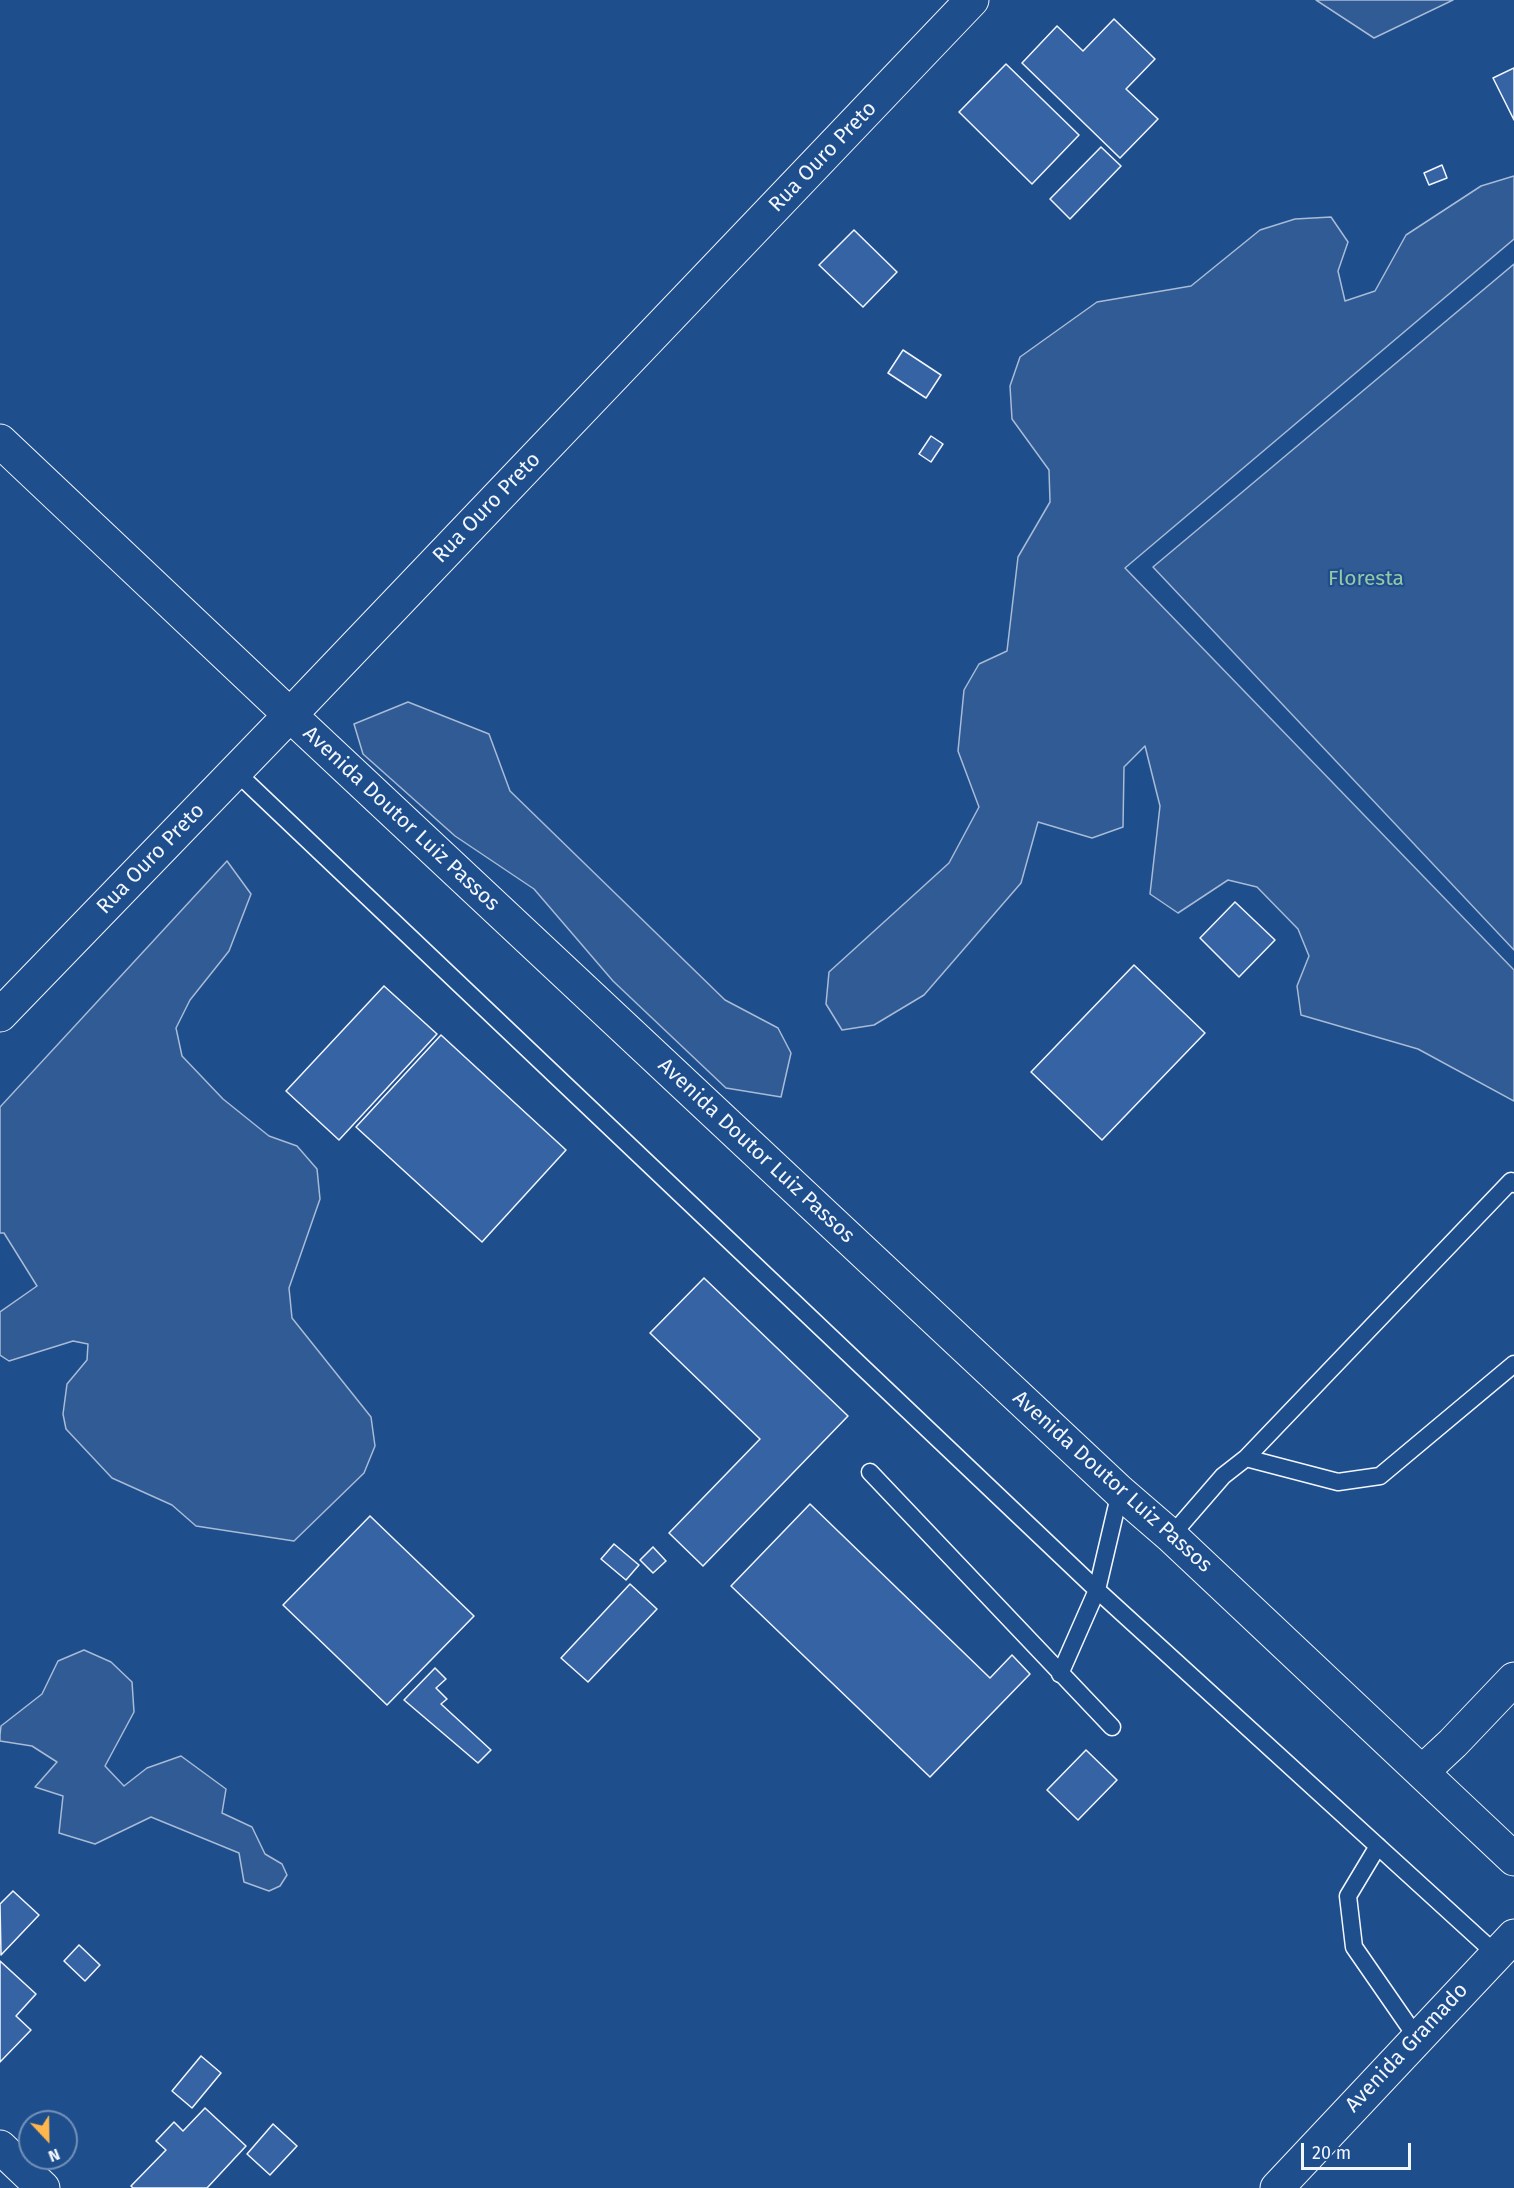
<!DOCTYPE html>
<style>
body{margin:0}
#map{position:relative;width:1514px;height:2188px;overflow:hidden;background:#1f4e8c;font-family:"Fira Sans",sans-serif}
canvas{display:block}
.north{position:absolute;left:18px;top:2110px;width:60px;height:60px;box-sizing:border-box;background:#1f4e8c;border:2px solid #7391ba;border-radius:50%;rotate:158deg;font-size:16px;font-weight:700;line-height:24px;text-align:center;color:#f2f6ff}
.north::after{content:'';display:block;margin:auto;width:21px;height:27px;background:#ffb74d;clip-path:polygon(50% 0,100% 100%,50% 72%,0 100%)}
.scale{position:absolute;left:1301px;top:2143px;width:110px;height:27px;box-sizing:border-box;border:3px solid #f2f6ff;border-top:0;padding-left:8px;font-size:18px;line-height:21px;white-space:nowrap;color:#f2f6ff;-webkit-text-stroke:4px #1f4e8c;paint-order:stroke}
</style>
<div id="map">
<canvas width="1514" height="2188"></canvas>
<div class="north">N</div>
<div class="scale">20 m</div>
</div>
<script>
const c = document.querySelector('canvas').getContext('2d');
c.lineJoin = 'round';
function fillPath(path, color) {
  c.fillStyle = color;
  c.fill(path, 'evenodd');
}
function shape(rows) {
  const path = new Path2D();
  for (const r of rows) {
    path.moveTo(r[0], r[1]);
    for (let i = 2; i < r.length; i += 2) path.lineTo(r[i], r[i + 1]);
  }
  return path;
}
function trace(path, color, width, dash) {
  c.strokeStyle = color;
  c.lineWidth = width;
  c.lineCap = dash ? 'butt' : 'round';
  c.setLineDash(dash || []);
  c.stroke(path);
}
function label(font, color, halo, rows, align = 'center') {
  c.font = font + ' "Fira Sans",sans-serif';
  c.lineWidth = 4.5;
  c.setLineDash([]);
  c.textBaseline = 'middle';
  c.strokeStyle = halo;
  c.fillStyle = color;
  for (const [text, x, y, turn = 0] of rows) {
    c.save();
    c.translate(x, y);
    c.rotate((+turn || 0) * Math.PI / 180);
    c.textAlign = isNaN(turn) ? turn : align;
    if (halo) c.strokeText(text, 0, 0);
    c.fillText(text, 0, 0);
    c.restore();
  }
}
const green = shape([
 [1316,0,1453,0,1374,38,1316,0],
 [1514,176,1514,239,1125,568,1514,970,1514,1101,1418,1049,1301,1015,1297,986,1309,956,1298,929,1257,887,1228,880,1178,913,1150,894,1160,806,1145,746,1124,767,1123,827,1092,838,1038,822,1021,883,924,995,874,1025,842,1030,826,1004,829,972,949,863,979,807,958,751,964,690,979,664,1007,651,1018,557,1050,502,1049,470,1012,419,1010,386,1020,357,1097,302,1191,286,1260,230,1295,219,1331,217,1348,242,1338,271,1345,301,1375,291,1406,235,1481,186,1514,176],
 [1514,264,1514,950,1153,567,1514,264],
 [408,702,489,734,510,791,725,1000,778,1028,791,1053,781,1097,726,1088,613,981,534,889,455,836,363,754,354,724,408,702],
 [227,861,251,894,229,951,190,1000,176,1028,182,1056,223,1099,269,1136,297,1146,317,1169,320,1199,289,1288,292,1318,371,1417,375,1446,364,1473,294,1541,196,1526,172,1505,112,1478,66,1429,63,1414,67,1384,87,1360,88,1344,73,1341,9,1361,0,1355,0,1312,37,1286,4,1233,0,1233,0,1107,227,861],
 [84,1650,111,1662,132,1682,134,1712,105,1766,124,1786,147,1768,181,1756,226,1789,222,1813,252,1827,265,1854,282,1864,287,1875,280,1886,269,1891,244,1882,239,1853,151,1817,95,1844,59,1833,63,1796,35,1787,57,1762,32,1746,0,1741,0,1735,1,1726,42,1694,58,1661,84,1650]
]);
fillPath(green, '#305b95');
trace(green, '#a8bbd7', 1.5);
const building = shape([
 [1114,19,1155,59,1126,89,1158,119,1120,158,1022,63,1057,26,1083,51,1114,19],
 [1006,64,1079,135,1032,184,959,112,1006,64],
 [1514,68,1514,120,1493,78,1514,68],
 [1101,147,1121,166,1070,219,1050,199,1101,147],
 [1442,165,1447,178,1429,185,1424,173,1442,165],
 [854,230,897,272,863,307,819,265,854,230],
 [903,350,941,375,926,398,888,373,903,350],
 [931,436,943,444,931,462,919,454,931,436],
 [1235,902,1275,940,1239,977,1200,938,1235,902],
 [1134,965,1205,1033,1102,1140,1031,1072,1134,965],
 [384,986,437,1034,339,1140,286,1091,384,986],
 [441,1035,566,1150,482,1242,356,1127,441,1035],
 [704,1278,848,1416,703,1566,669,1533,760,1439,650,1333,704,1278],
 [810,1504,990,1678,1012,1655,1030,1674,930,1777,731,1586,810,1504],
 [370,1516,474,1616,387,1705,283,1605,370,1516],
 [614,1544,639,1565,626,1580,601,1559,614,1544],
 [653,1547,666,1561,653,1573,640,1560,653,1547],
 [630,1584,657,1609,588,1682,561,1658,630,1584],
 [435,1668,446,1679,436,1688,447,1699,441,1704,491,1750,478,1763,404,1700,435,1668],
 [1086,1750,1117,1780,1078,1820,1047,1790,1086,1750],
 [13,1891,39,1915,1,1955,0,1904,13,1891],
 [79,1945,100,1965,85,1981,64,1961,79,1945],
 [0,1961,36,1994,16,2016,31,2030,0,2062,0,1961],
 [201,2056,221,2073,192,2108,172,2091,201,2056],
 [205,2108,246,2146,207,2188,133,2188,131,2186,166,2150,156,2141,174,2122,183,2131,205,2108],
 [273,2124,297,2146,270,2175,247,2154,273,2124]
]);
fillPath(building, '#3563a3');
trace(building, '#f2f6ff', 1.5);
const service = shape([
 [235,771,1097,1590,1496,1954],
 [1246,1458,1338,1482,1380,1476,1514,1364],
 [870,1472,1112,1727],
 [1171,1536,1223,1476,1246,1458,1511,1181,1514,1184],
 [1060,1674,1097,1590,1120,1492],
 [1378,1846,1348,1896,1354,1947,1417,2038]
]);
const minor = shape([
 [0,441,290,715,1120,1492,1171,1536,1514,1859],
 [0,1015,290,715,972,0],
 [1423,1771,1453,1743,1514,1679],
 [0,2147,43,2188]
]);
const tertiary = shape([
 [1277,2188,1514,1936]
]);
trace(service, '#f2f6ff', 19);
trace(minor, '#f2f6ff', 35);
trace(tertiary, '#f2f6ff', 35);
trace(service, '#1f4e8c', 16);
trace(minor, '#1f4e8c', 33);
trace(tertiary, '#1f4e8c', 33);
label('21px', '#f2f6ff', '#1f4e8c', [
 ["Rua Ouro Preto",823,157,-46],
 ["Rua Ouro Preto",487,508,-46],
 ["Avenida Doutor Luiz Passos",401,819,43],
 ["Rua Ouro Preto",151,859,-46],
 ["Avenida Doutor Luiz Passos",756,1151,43],
 ["Avenida Doutor Luiz Passos",1112,1482,42],
 ["Avenida Gramado",1407,2048,-47]
]);
label('21px', '#97c8a6', '#1f4e8c', [
 ["Floresta",1366,579]
]);
</script>
